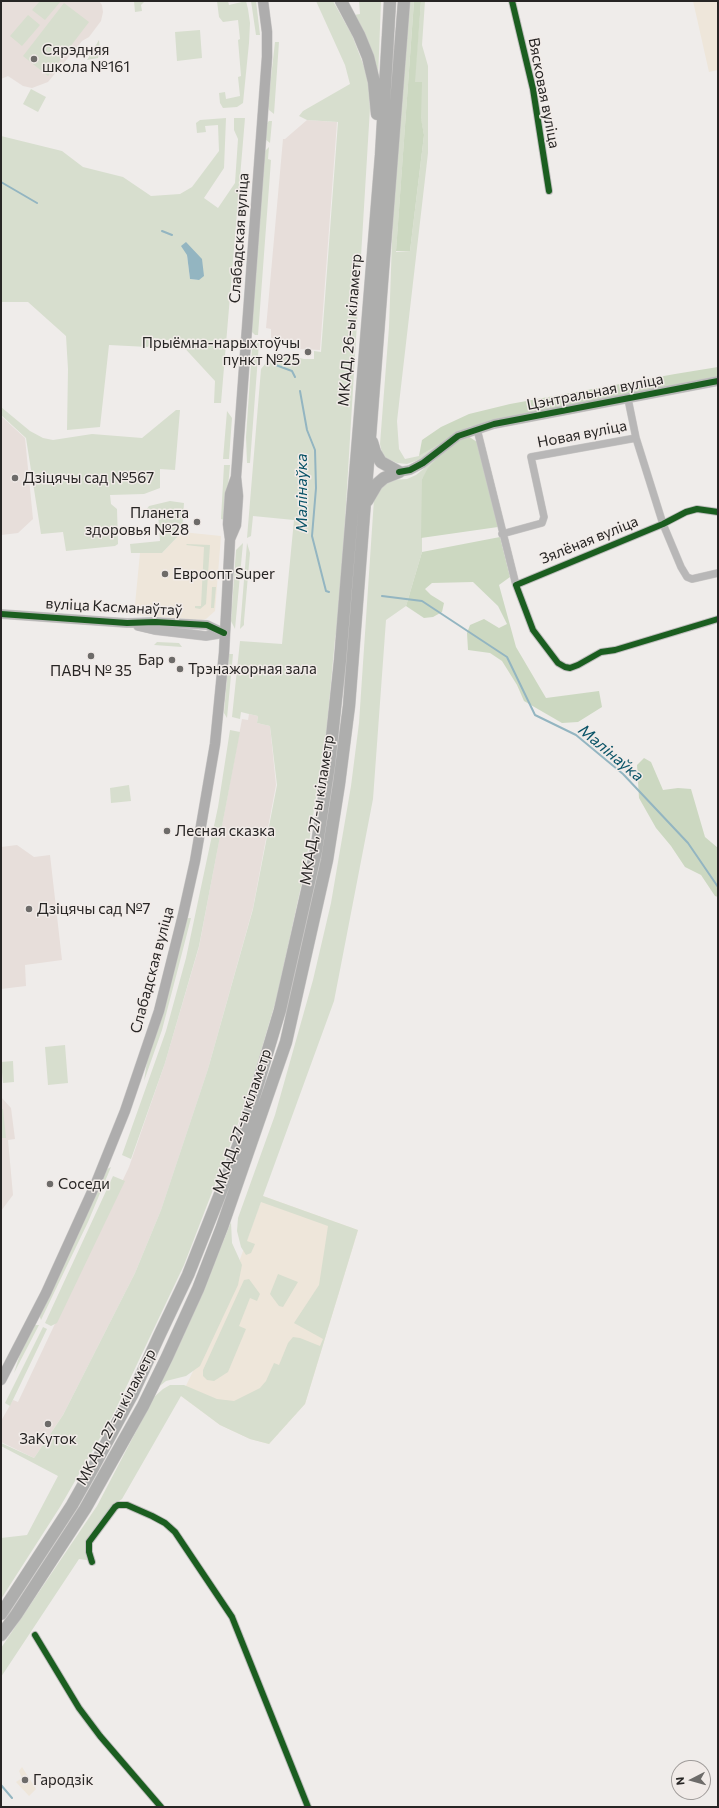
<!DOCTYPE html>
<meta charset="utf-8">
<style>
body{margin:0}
#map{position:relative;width:719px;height:1808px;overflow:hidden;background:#efecea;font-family:Commissioner,sans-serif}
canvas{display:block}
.frame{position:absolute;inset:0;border:2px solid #272524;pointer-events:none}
.north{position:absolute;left:671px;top:1760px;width:40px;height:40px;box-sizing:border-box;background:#f1ebe8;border:1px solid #a09c9a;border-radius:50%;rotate:264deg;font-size:11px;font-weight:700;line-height:16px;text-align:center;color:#272524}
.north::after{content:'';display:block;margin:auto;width:14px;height:18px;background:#6d6b69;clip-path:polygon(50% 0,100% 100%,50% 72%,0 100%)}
</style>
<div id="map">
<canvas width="719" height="1808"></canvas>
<div class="frame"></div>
<div class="north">N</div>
</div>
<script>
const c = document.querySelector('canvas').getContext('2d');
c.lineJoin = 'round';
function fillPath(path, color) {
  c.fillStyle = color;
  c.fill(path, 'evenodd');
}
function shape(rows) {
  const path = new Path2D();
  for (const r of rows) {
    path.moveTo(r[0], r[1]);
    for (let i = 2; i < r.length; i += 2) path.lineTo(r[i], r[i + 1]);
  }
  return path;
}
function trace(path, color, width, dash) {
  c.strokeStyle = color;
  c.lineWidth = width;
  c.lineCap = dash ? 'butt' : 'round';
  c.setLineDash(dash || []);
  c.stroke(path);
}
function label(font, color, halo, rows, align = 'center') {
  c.font = font + ' Commissioner,sans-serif';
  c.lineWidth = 3;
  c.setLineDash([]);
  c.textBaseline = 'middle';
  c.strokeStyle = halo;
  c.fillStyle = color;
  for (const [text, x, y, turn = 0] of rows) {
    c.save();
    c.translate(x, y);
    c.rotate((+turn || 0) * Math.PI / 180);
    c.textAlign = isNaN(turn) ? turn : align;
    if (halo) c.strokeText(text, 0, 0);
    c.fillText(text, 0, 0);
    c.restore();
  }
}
fillPath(shape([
 [693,1,718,1,718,70,709,72],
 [182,532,221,536,215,611,206,619,202,620,134,615,140,553,162,553],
 [263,1196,358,1230,305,1404,269,1444,250,1439,220,1425,181,1396,197,1363,239,1262],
 [22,1767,36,1789,29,1796,16,1782,22,1778,19,1771]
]), '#eee6da');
fillPath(shape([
 [1,1,99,1,102,5,103,12,101,21,89,37,82,41,48,82,32,88,23,86,8,76,1,79],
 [307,120,337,122,320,350,297,349,297,341,271,338,271,329,266,328,283,139,285,139],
 [1,416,25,438,33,519,18,533,1,535],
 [249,714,258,716,257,723,270,726,276,785,253,908,208,1069,161,1210,135,1273,63,1415,34,1458,1,1442,1,1421,13,1400,18,1402,129,1167,165,1063,199,947,242,719,248,720],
 [17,845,34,857,50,855,62,960,25,965,26,986,1,989,1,847],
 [1,1097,11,1108,15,1139,8,1140,13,1195,1,1211]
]), '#e7deda');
fillPath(shape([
 [40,1,61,1,45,20,32,10],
 [134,1,145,1,141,5,142,11,135,12],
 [217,1,228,1,229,5,246,1,248,9,250,23,249,43,243,103,237,107,223,108,220,103,219,93,225,92,226,99,240,96,238,77,241,76,238,40,240,39,238,20,223,22,219,17],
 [251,1,256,1,260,35,256,35],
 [316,1,333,1,352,35,365,69,369,88,370,108,339,620,335,639,327,726,305,868,277,997,256,1068,236,1130,184,1265,112,1417,60,1507,1,1599,1,1538,27,1535,58,1476,1,1446,1,1443,34,1458,63,1415,135,1273,161,1210,208,1069,253,909,277,785,270,726,257,723,258,716,249,714,241,712,240,719,232,717,240,641,282,644,294,520,253,516,251,536,247,538,261,369,275,352,304,359,314,359,314,351,321,352,338,122,307,120,299,116,303,111,350,84,345,65],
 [359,1,381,1,378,79,354,15,360,14],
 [410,1,414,1,396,252,410,251,424,135,414,84,421,1,425,1,422,45,428,66,428,153,397,421,399,449,405,459,419,456,458,432,469,427,469,429,421,459,407,464,397,463,386,458,382,453,380,444,389,327,393,213],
 [64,3,89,22,48,76,23,56],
 [28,15,40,25,22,46,10,36],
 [200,30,202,58,177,61,175,32],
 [99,40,100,52,98,58,87,60],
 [275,42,279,42,274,114,269,110,268,104],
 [31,89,46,97,38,112,23,104],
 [226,118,224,168,204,198,218,208,235,183,238,139,234,130,234,118,245,118,221,403,214,403,215,381,179,342,154,338,148,347,109,345,100,427,67,430,68,369,66,336,28,302,2,302,1,296,1,136,62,151,83,167,123,177,151,196,180,194,192,187,219,151,218,125,205,126,206,132,197,133,196,123,200,120],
 [187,255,199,280,190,279],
 [269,121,272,121,270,143,265,139,266,124],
 [269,147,268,159,271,160,258,335,255,335,251,331,264,152],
 [259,343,250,463,247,463,246,437,252,349,254,344],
 [1,407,30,431,43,438,53,440,92,434,142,438,176,410,180,410,175,470,160,469,160,488,144,494,110,495,111,504,117,509,118,544,115,546,66,551,63,532,41,534,26,438,1,415],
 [227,411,232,418,229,459,223,459],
 [438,457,422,479,422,552,406,606,386,620,373,799,334,1001,263,1196,358,1230,305,1404,269,1444,250,1439,220,1425,181,1396,122,1499,112,1506,86,1542,87,1560,79,1559,1,1677,1,1648,97,1506,154,1397,163,1389,170,1385,184,1385,217,1399,234,1401,260,1388,266,1381,274,1363,279,1365,288,1343,293,1337,300,1338,320,1346,323,1339,294,1323,319,1285,328,1226,261,1202,247,1241,255,1244,251,1253,246,1255,241,1247,237,1231,238,1218,275,1115,313,980,331,903,351,786,359,723,374,499,381,485,391,480,407,479,416,475],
 [224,465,230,465,225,520,221,519],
 [170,501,184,503,182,532,162,553,131,553,130,544,160,541,158,513,143,514,149,506],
 [243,543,235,629,231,621,236,550],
 [247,543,250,553,244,621,244,625,240,629],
 [187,544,210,545,206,604,200,609,195,608,195,606,201,606,204,547,186,545],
 [212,587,216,587,214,608,211,608],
 [157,642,179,643,182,647,154,645],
 [229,654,233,654,227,718,224,713],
 [230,730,240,732,199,946,165,1063,131,1159,122,1155,166,1031,186,958,218,807],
 [129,785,131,801,111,803,110,788],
 [187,918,191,918,181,957,162,1030,144,1081,147,1061],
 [65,1045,68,1083,48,1085,45,1047],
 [13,1061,14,1082,3,1083,1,1062],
 [1,1109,3,1109,6,1138,1,1138],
 [111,1167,88,1222,41,1320,39,1315,107,1169],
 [113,1176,125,1181,57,1323,51,1326,45,1323],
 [231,1222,232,1243,242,1265,238,1285,200,1366,186,1376,166,1381,156,1389,200,1298],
 [278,1274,298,1282,283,1307,279,1306,270,1294],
 [249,1279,260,1294,257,1301,250,1298,239,1326,246,1329,228,1372,214,1381,207,1380,203,1376,203,1370,244,1280],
 [35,1325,39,1325,14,1373,21,1351],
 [43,1327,47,1329,10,1406,5,1403]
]), '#d7dece');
fillPath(shape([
 [414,1,421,1,415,82,422,82,421,118,424,135,410,251,396,251],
 [718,367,718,377,469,427,419,456,422,440,441,427,469,414,510,404,675,374],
 [468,436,477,442,498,527,421,538,422,479,428,468,438,457,460,439],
 [500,537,510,577,499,585,516,647,546,698,599,691,602,707,578,722,562,723,524,701,517,685,502,661,490,653,468,650,467,633,470,625,484,619,499,628,507,624,498,606,473,582,432,583,425,589,431,595,444,603,442,612,433,617,424,618,406,606,422,552],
 [644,758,651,762,663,790,678,788,691,789,705,837,718,848,718,897,715,896,701,875,685,867,671,846,656,828,639,798,637,765]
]), '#ccd8c1');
fillPath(shape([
 [186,242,202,259,204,276,199,280,190,279,187,255,181,246]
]), '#93b5c1');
trace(shape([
 [1,182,37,203],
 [162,231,172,235],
 [273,364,292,371,295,377],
 [300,391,307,430,315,450,316,488,312,536,326,591,329,592],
 [382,596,422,601,507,657,535,715,576,735,623,774,688,843,718,887],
 [1,1785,12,1798]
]), '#93b5c1', 2);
const minor = shape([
 [512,1,533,89,549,191],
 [628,399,636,438,663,524,681,567,687,577,692,579,718,573],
 [477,429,516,585],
 [718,512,697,509,686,512,663,524,516,585,533,630,558,663,565,667,570,668,578,665,601,652,615,650,718,619],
 [502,534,542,523,544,517,531,457,636,438],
 [92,1562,89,1552,89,1542,115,1507,118,1505,127,1505,152,1516,165,1523,175,1532,232,1617,308,1807],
 [35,1635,79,1708,100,1736,161,1807]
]);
const tertiary = shape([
 [399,472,410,470,423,463,458,436,494,424,718,381],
 [1,614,127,623,155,622,207,625,224,633],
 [138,626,155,630,206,636,224,633]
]);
const secondary = shape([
 [230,539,236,525,238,496,236,477,267,57,267,32,263,1],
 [1,1380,46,1293,96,1183,125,1111,159,1011,183,915,195,861,215,744,224,653,230,539,228,524,230,494,236,477]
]);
const trunk = shape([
 [341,1,359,35,368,57,374,82,377,114],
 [372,442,375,452,381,462,399,472],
 [367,501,377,484,384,478,399,472],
 [1,1614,72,1505,94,1466,132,1395,160,1334,188,1275,226,1179,245,1127,280,1010,316,851,329,765,340,661,381,155,390,1],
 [1,1635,16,1615,85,1509,143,1406,167,1357,198,1289,222,1227,286,1042,327,860,339,784,349,706,404,1]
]);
trace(minor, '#cac8c7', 8);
trace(tertiary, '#cac8c7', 10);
trace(secondary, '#cac8c7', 11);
trace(trunk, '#cac8c7', 13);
trace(minor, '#b8b7b7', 7);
trace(tertiary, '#b8b7b7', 9);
trace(secondary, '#aeadad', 10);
trace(trunk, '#aeaead', 12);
trace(shape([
 [512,1,533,89,549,191],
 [399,472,410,470,423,463,458,436,494,424,718,381],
 [718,512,697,509,686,512,663,524,516,585,533,630,558,663,565,667,570,668,578,665,601,652,615,650,718,619],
 [1,614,127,623,155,622,207,625,224,633],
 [92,1562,89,1552,89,1542,115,1507,118,1505,127,1505,152,1516,165,1523,175,1532,232,1617,308,1807],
 [35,1635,79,1708,100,1736,161,1807]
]), '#1b5e20', 6);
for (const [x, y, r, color] of [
 [34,59,4,"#6d6b69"],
 [308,352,4,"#6d6b69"],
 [15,478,4,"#6d6b69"],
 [197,522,4,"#6d6b69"],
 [165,574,4,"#6d6b69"],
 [91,656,4,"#6d6b69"],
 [172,660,4,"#6d6b69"],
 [180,669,4,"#6d6b69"],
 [167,831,4,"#6d6b69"],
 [29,909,4,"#6d6b69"],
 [50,1184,4,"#6d6b69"],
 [48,1424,4,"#6d6b69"],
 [25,1780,4,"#6d6b69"]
]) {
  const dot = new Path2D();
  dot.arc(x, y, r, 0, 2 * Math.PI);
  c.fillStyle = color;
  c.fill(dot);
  trace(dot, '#f1ebe8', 1.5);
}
label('15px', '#272524', '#f1ebe8', [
 ["Сярэдняя",42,50],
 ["школа №161",42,67],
 ["Прыёмна-нарыхтоўчы",300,343,"right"],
 ["пункт №25",300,360,"right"],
 ["Дзіцячы сад №567",23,478],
 ["Планета",189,513,"right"],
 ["здоровья №28",189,530,"right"],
 ["Евроопт Super",173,574],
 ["Бар",164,660,"right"],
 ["Трэнажорная зала",188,669],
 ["ПАВЧ № 35",91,671,"center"],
 ["Лесная сказка",175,831],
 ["Дзіцячы сад №7",37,909],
 ["Соседи",58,1184],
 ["ЗаКуток",48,1439,"center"],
 ["Гародзік",33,1780]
], 'left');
label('15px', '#272524', '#f1ebe8', [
 ["Вясковая вуліца",544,93,79],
 ["Слабадская вуліца",239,238,-86],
 ["МКАД, 26-ы кіламетр",350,330,-85],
 ["Цэнтральная вуліца",595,392,-11],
 ["Новая вуліца",582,434,-11],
 ["Зялёная вуліца",589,540,-22],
 ["вуліца Касманаўтаў",114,607,3],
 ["МКАД, 27-ы кіламетр",317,810,-81],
 ["Слабадская вуліца",152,970,-75],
 ["МКАД, 27-ы кіламетр",242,1121,-71],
 ["МКАД, 27-ы кіламетр",116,1417,-62]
]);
label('italic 16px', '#095367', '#f1ebe8', [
 ["Малінаўка",302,493,-90],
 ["Малінаўка",611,753,40]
]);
</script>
